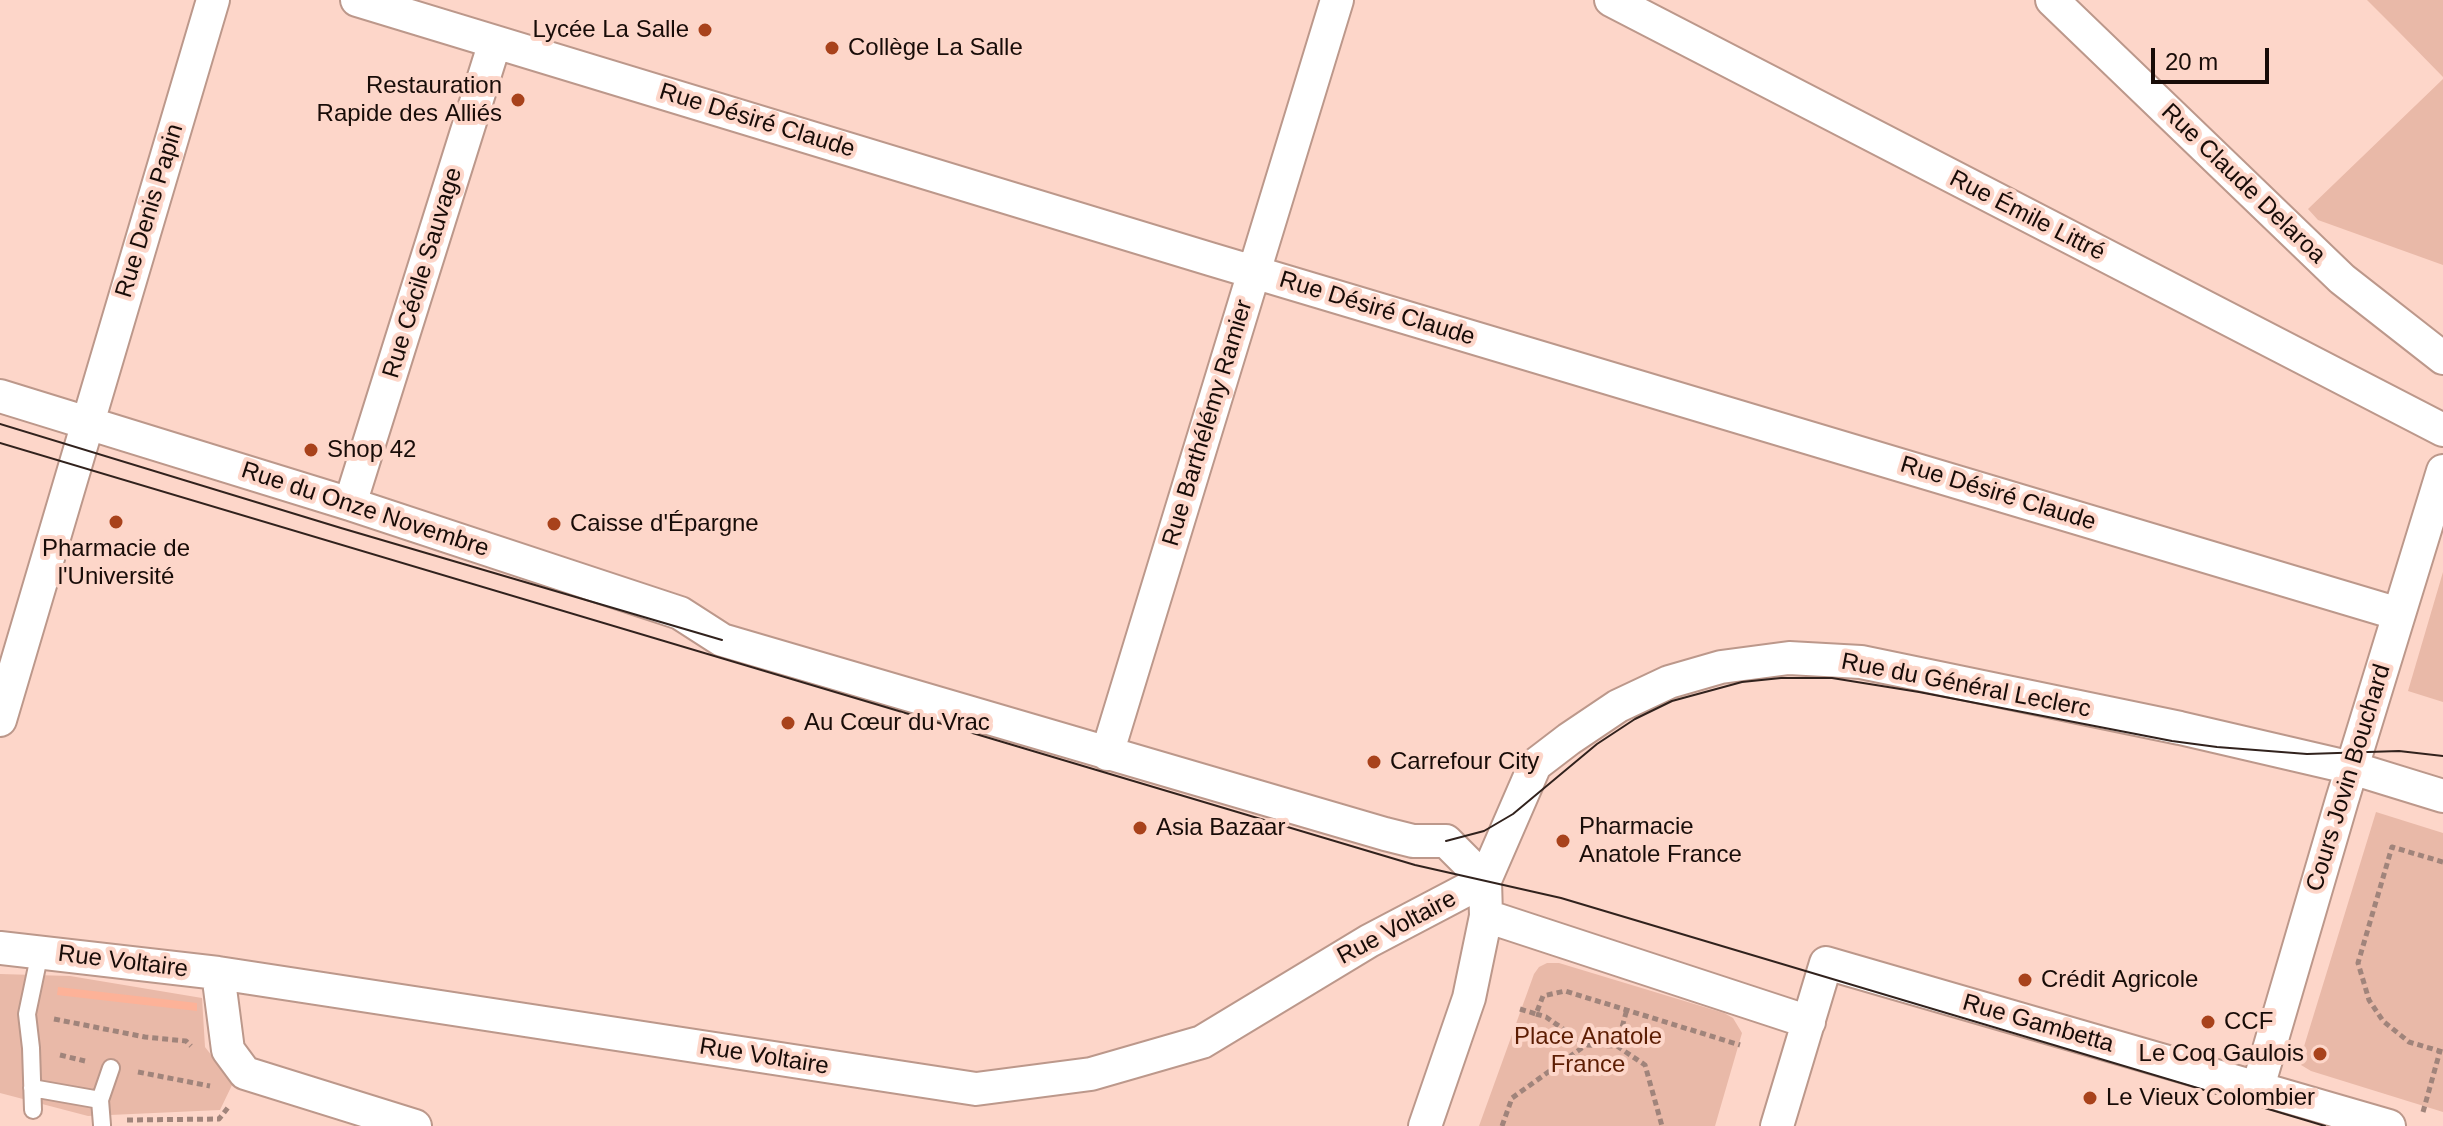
<!DOCTYPE html>
<meta charset="utf-8">
<style>
body{margin:0}
#map{position:relative;width:2443px;height:1126px;overflow:hidden;background:#fdd6c9;font-family:Arial,sans-serif}
canvas{display:block}
.scale{position:absolute;left:2151px;top:48px;width:118px;height:36px;box-sizing:border-box;border:4px solid #180c08;border-top:0;padding-left:10px;font-size:24px;line-height:28px;white-space:nowrap;color:#180c08;-webkit-text-stroke:6px #fdd6c9;paint-order:stroke}
</style>
<div id="map">
<canvas width="2443" height="1126"></canvas>
<div class="scale">20 m</div>
</div>
<script>
const c = document.querySelector('canvas').getContext('2d');
c.lineJoin = 'round';
function fillPath(path, color) {
  c.fillStyle = color;
  c.fill(path, 'evenodd');
}
function shape(rows) {
  const path = new Path2D();
  for (const r of rows) {
    path.moveTo(r[0], r[1]);
    for (let i = 2; i < r.length; i += 2) path.lineTo(r[i], r[i + 1]);
  }
  return path;
}
function trace(path, color, width, dash) {
  c.strokeStyle = color;
  c.lineWidth = width;
  c.lineCap = dash ? 'butt' : 'round';
  c.setLineDash(dash || []);
  c.stroke(path);
}
function label(font, color, halo, rows, align = 'center') {
  c.font = font + ' Arial,sans-serif';
  c.lineWidth = 8;
  c.setLineDash([]);
  c.textBaseline = 'middle';
  c.strokeStyle = halo;
  c.fillStyle = color;
  for (const [text, x, y, turn = 0] of rows) {
    c.save();
    c.translate(x, y);
    c.rotate((+turn || 0) * Math.PI / 180);
    c.textAlign = isNaN(turn) ? turn : align;
    if (halo) c.strokeText(text, 0, 0);
    c.fillText(text, 0, 0);
    c.restore();
  }
}
fillPath(shape([
 [2367,0,2443,0,2443,77,2397,30],
 [2443,79,2443,265,2318,220,2308,209],
 [2443,572,2443,702,2408,691],
 [2376,812,2443,833,2443,1112,2311,1071,2301,1065,2302,1053],
 [1547,963,1559,963,1724,1013,1733,1018,1742,1033,1715,1126,1479,1126,1534,974,1539,967],
 [0,974,70,976,202,998,205,1047,233,1083,220,1110,88,1116,0,1093]
]), '#e9b9a8');
fillPath(shape([
 [58,987,197,1003,197,1011,57,995]
]), '#fdb298');
const service = shape([
 [32,1088,100,1100],
 [33,1110,31,1048,27,1014,40,952],
 [102,1125,100,1100,111,1068]
]);
const minor = shape([
 [357,0,1210,259,2399,614],
 [1611,0,2443,430],
 [2052,0,2342,279,2443,358],
 [0,396,350,504,680,613,722,640,1385,834,1413,841,1446,841,1485,880],
 [350,504,495,42],
 [0,720,213,0],
 [1107,754,1337,0],
 [1486,916,1809,1022],
 [0,948,218,973,976,1089,1091,1074,1202,1042,1369,941,1485,880],
 [218,973,228,1050,245,1073,415,1126],
 [2258,1087,2342,800,2443,471],
 [1425,1126,1469,998,1486,916,1485,880,1535,765,1569,739,1618,706,1669,682,1721,667,1789,658,1861,662,2180,728,2352,768,2443,796],
 [1777,1126,1826,963,2389,1126]
]);
trace(service, '#bc988b', 20);
trace(minor, '#bc988b', 36);
trace(shape([
 [2443,862,2392,847,2358,963,2369,1000,2383,1021,2409,1042,2443,1052],
 [1520,1009,1536,1014,1543,996,1565,991,1740,1045],
 [1536,1014,1546,1017,1586,1045,1617,1046,1645,1065,1662,1126],
 [54,1019,145,1037,186,1041,191,1046],
 [1617,1046,1627,1009],
 [60,1055,85,1061],
 [138,1072,210,1086],
 [2423,1112,2440,1051],
 [127,1120,219,1119,230,1105],
 [1502,1126,1512,1098,1586,1045]
]), '#a0847b', 5, [6, 4]);
trace(service, '#fff', 16);
trace(minor, '#fff', 32);
trace(shape([
 [0,424,341,528,722,640],
 [0,443,1415,865,1561,898,2325,1126],
 [1446,841,1484,831,1513,814,1597,744,1635,719,1672,701,1742,682,1781,678,1832,678,1919,692,2172,741,2217,747,2307,754,2399,751,2443,756]
]), '#31221d', 2);
for (const [x, y, r, color] of [
 [705,30,8,"#a8421b"],
 [832,48,8,"#a8421b"],
 [518,100,8,"#a8421b"],
 [311,450,8,"#a8421b"],
 [116,522,8,"#a8421b"],
 [554,524,8,"#a8421b"],
 [788,723,8,"#a8421b"],
 [1374,762,8,"#a8421b"],
 [1140,828,8,"#a8421b"],
 [1563,841,8,"#a8421b"],
 [2025,980,8,"#a8421b"],
 [2208,1022,8,"#a8421b"],
 [2320,1054,8,"#a8421b"],
 [2090,1098,8,"#a8421b"]
]) {
  const dot = new Path2D();
  dot.arc(x, y, r, 0, 2 * Math.PI);
  c.fillStyle = color;
  c.fill(dot);
  trace(dot, '#fdd6c9', 3);
}
label('24px', '#180c08', '#fdd6c9', [
 ["Lycée La Salle",689,30,"right"],
 ["Collège La Salle",848,48],
 ["Restauration",502,86,"right"],
 ["Rapide des Alliés",502,114,"right"],
 ["Shop 42",327,450],
 ["Caisse d'Épargne",570,524],
 ["Pharmacie de",116,549,"center"],
 ["l'Université",116,577,"center"],
 ["Au Cœur du Vrac",804,723],
 ["Carrefour City",1390,762],
 ["Pharmacie",1579,827],
 ["Anatole France",1579,855],
 ["Asia Bazaar",1156,828],
 ["Crédit Agricole",2041,980],
 ["CCF",2224,1022],
 ["Le Coq Gaulois",2304,1054,"right"],
 ["Le Vieux Colombier",2106,1098]
], 'left');
label('24px', '#180c08', '#fdd6c9', [
 ["Rue Désiré Claude",757,121,17],
 ["Rue Claude Delaroa",2243,184,44],
 ["Rue Denis Papin",150,211,-73],
 ["Rue Émile Littré",2027,216,27],
 ["Rue Cécile Sauvage",423,273,-73],
 ["Rue Désiré Claude",1377,309,17],
 ["Rue Barthélémy Ramier",1208,423,-73],
 ["Rue Désiré Claude",1998,494,17],
 ["Rue du Onze Novembre",365,510,18],
 ["Rue du Général Leclerc",1966,686,11],
 ["Cours Jovin Bouchard",2349,778,-73],
 ["Rue Voltaire",1397,928,-28],
 ["Rue Voltaire",123,962,7],
 ["Rue Gambetta",2038,1024,16],
 ["Rue Voltaire",764,1057,9]
]);
label('24px', '#5d1d03', '#fdd6c9', [
 ["Place Anatole",1588,1037],
 ["France",1588,1065]
]);
</script>
